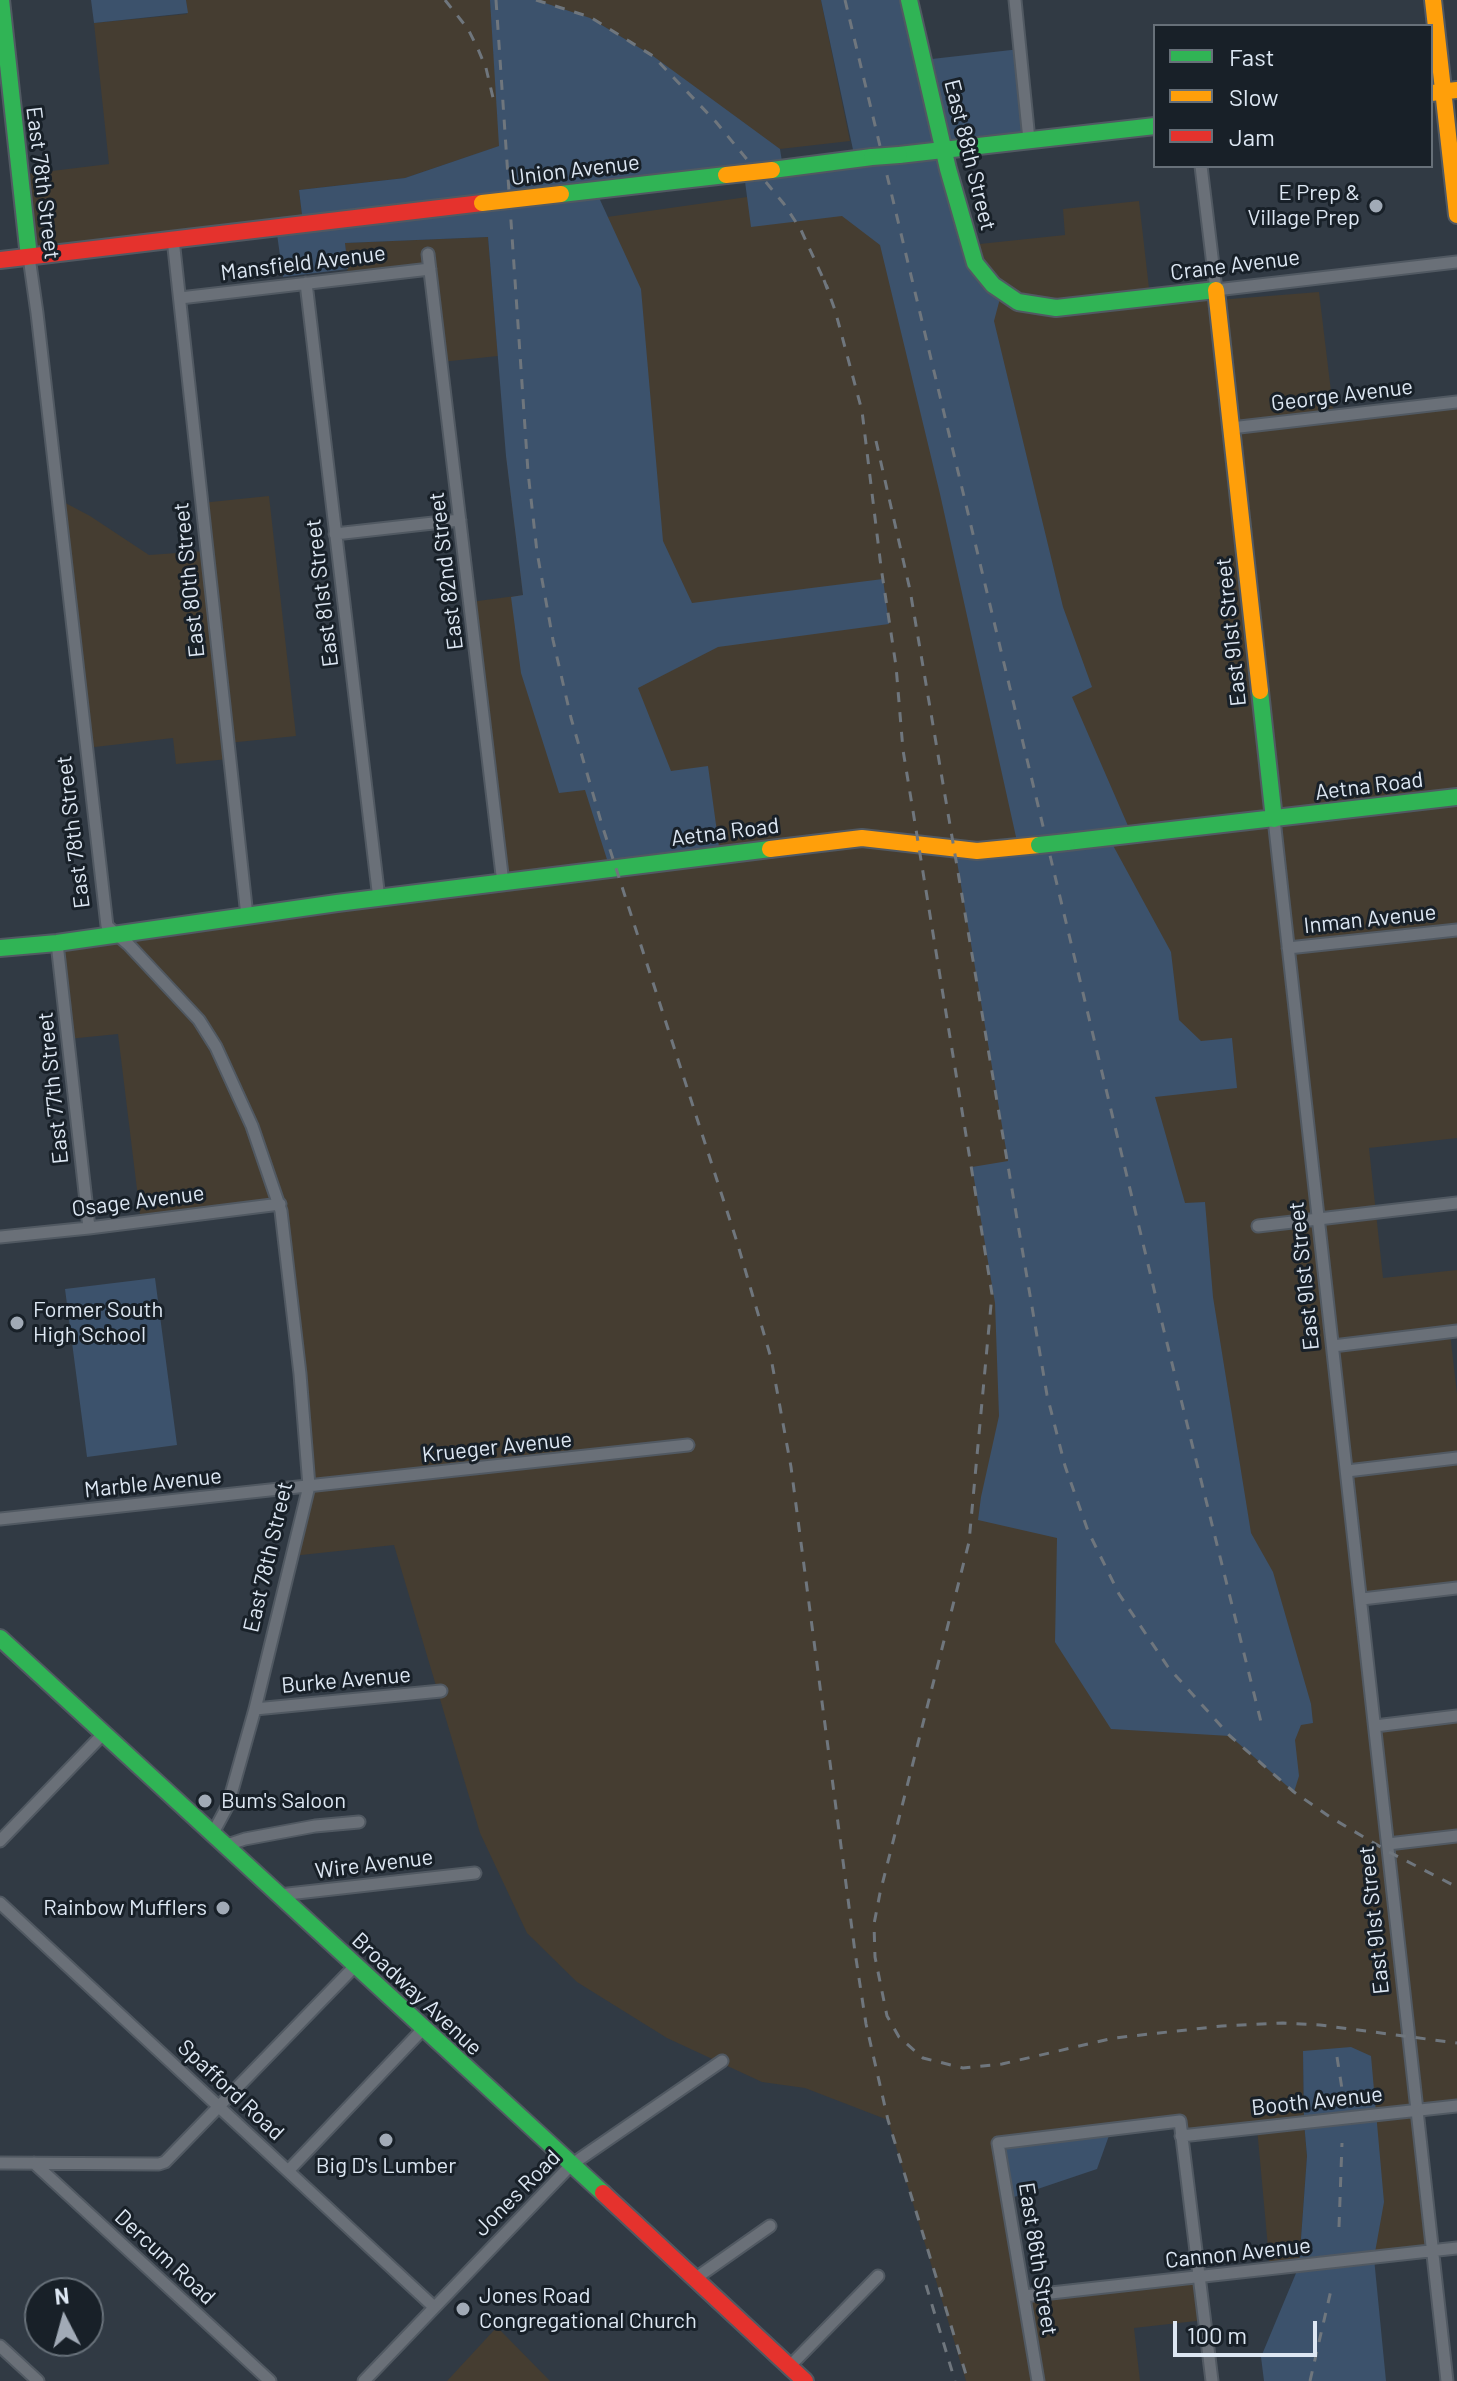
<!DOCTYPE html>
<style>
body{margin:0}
#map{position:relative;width:1457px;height:2381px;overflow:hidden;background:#313a44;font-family:Barlow,sans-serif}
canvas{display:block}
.legend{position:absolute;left:1153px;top:24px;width:280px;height:144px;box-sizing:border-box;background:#182028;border:2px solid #677079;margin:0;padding:10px 14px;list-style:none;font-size:24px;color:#dde7f3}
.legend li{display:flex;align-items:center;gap:16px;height:40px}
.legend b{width:40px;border:2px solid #677079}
.north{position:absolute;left:24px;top:2277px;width:80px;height:80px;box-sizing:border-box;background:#182028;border:2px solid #677079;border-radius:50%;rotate:354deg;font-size:22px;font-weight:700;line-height:32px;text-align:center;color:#dde7f3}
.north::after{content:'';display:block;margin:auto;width:28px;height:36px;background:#a1aab6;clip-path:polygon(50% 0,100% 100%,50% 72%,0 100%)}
.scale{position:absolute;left:1173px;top:2321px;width:144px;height:36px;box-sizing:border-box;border:4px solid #dde7f3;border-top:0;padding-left:10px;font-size:24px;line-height:28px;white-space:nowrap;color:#dde7f3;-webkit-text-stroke:6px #182028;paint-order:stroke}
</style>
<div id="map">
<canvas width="1457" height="2381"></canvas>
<ul class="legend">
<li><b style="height:10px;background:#30b455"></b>Fast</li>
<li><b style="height:10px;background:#ff9f0a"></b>Slow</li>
<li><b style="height:10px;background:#e5322d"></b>Jam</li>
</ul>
<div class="north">N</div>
<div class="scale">100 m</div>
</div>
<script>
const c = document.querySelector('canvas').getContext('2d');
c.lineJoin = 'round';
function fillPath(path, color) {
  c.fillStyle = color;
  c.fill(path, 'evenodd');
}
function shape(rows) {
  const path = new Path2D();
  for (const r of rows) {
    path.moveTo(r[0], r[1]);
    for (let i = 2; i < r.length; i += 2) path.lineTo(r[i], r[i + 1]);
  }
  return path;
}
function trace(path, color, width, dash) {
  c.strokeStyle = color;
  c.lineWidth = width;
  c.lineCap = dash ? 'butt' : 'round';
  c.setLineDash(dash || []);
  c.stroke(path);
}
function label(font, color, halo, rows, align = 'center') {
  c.font = font + ' Barlow,sans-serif';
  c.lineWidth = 6;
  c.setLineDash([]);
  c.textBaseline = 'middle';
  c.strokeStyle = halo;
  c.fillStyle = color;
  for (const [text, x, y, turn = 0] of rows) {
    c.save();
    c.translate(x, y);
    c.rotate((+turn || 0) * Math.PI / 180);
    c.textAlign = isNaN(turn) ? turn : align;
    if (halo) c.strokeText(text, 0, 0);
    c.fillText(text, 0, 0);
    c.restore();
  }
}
fillPath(shape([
 [186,0,490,0,500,146,405,178,299,190,303,223,29,257,19,175,109,164,94,23,187,14],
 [528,0,821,0,850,141,780,149],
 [866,180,970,245,1065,235,1063,209,1139,201,1150,297,1216,290,1218,300,1319,292,1334,416,1457,402,1457,1138,1369,1148,1383,1278,1457,1270,1457,1331,1450,1333,1457,1394,1457,1588,1363,1599,1375,1726,1457,1716,1457,2106,1418,2110,1433,2250,1374,2258,1303,2051,1304,2122,1307,2156,1299,2266,1270,2269,1257,2128,1181,2136,1180,2122,999,2143,1024,2296,1199,2277,1205,2320,1134,2328,1140,2381,966,2381,888,2120,805,2088,762,2082,667,2038,577,1982,527,1933,480,1833,394,1545,292,1556,309,1486,280,1204,141,1222,118,1034,68,1039,57,943,503,883,470,602,523,595,506,456,551,225],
 [488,237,498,356,441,362,430,269,348,278,345,243],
 [269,496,296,736,228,743,229,759,176,764,173,738,86,748,58,499,90,516,149,555,206,551,201,503],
 [497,2327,550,2381,447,2381]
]), '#453d31');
fillPath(shape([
 [91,0,186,0,188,13,94,23],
 [490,0,536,0,590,18,653,56,780,149,783,168,855,159,821,0,909,0,923,60,1020,49,1029,140,944,149,975,263,1002,291,994,321,1063,607,1092,687,1072,697,1132,835,1109,838,1171,952,1179,1020,1201,1041,1232,1038,1237,1088,1155,1097,1185,1203,1205,1202,1213,1297,1251,1533,1273,1572,1311,1704,1313,1723,1301,1725,1295,1740,1299,1776,1294,1792,1230,1736,1111,1729,1055,1642,1057,1538,978,1520,981,1497,999,1416,995,1303,972,1167,1008,1161,955,850,1018,846,940,494,880,245,842,216,751,227,744,174,595,189,641,289,663,541,692,603,883,579,889,624,718,647,638,688,671,771,708,766,720,854,610,869,585,790,559,793,521,673,511,597,523,595,506,456,488,237,345,243,348,269,283,277,276,227,303,223,299,190,405,178,499,146],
 [155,1278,177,1445,87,1457,65,1289],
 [1351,2047,1371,2056,1384,2202,1374,2258,1386,2381,1264,2381,1261,2357,1299,2266,1307,2156,1304,2122,1303,2051],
 [1111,2130,1097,2169,1008,2199,998,2143]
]), '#3c526c');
const street = shape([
 [1015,0,1029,140],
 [1201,166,1216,290,1457,262],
 [173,239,247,916],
 [428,254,503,883],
 [29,257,37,313,107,926,128,944,199,1020,216,1047,252,1126,281,1211,300,1374,309,1486,255,1709,228,1805,213,1833],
 [306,283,379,899],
 [180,298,430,269],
 [1231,428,1457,402],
 [335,534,460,520],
 [1274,819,1447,2381],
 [57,943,89,1228],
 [1288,948,1457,930],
 [1258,1226,1457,1203],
 [0,1237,89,1228,280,1204],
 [1333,1346,1457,1331],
 [1347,1471,1457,1458],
 [0,1519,688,1445],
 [1362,1599,1457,1588],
 [255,1709,441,1691],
 [1375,1726,1457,1716],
 [0,1841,104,1733],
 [1388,1844,1457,1836],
 [227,1845,245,1839,315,1826,359,1822],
 [279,1895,475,1873],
 [0,1903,434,2307],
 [1181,2136,1457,2106],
 [0,2163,159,2164,165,2162,355,1966],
 [34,2163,270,2381],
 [288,2171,423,2029],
 [696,2278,770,2226],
 [1024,2296,1457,2248],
 [0,2346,38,2381],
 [789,2367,878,2276],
 [364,2381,571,2165,722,2061],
 [1038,2381,998,2143,1180,2121,1212,2381]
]);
const fast = shape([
 [1,0,29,257],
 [909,0,948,169,975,263,993,285,1018,302,1056,308,1216,290],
 [899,155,1155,126],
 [772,170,872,157],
 [561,194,726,175],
 [1260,691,1274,819],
 [1067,842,1457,797],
 [0,948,57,943,337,903,770,849],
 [0,1638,603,2193]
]);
const slow = shape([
 [1433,0,1457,215],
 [1431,93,1457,90],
 [1216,290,1260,691],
 [770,849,862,838,977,851,1039,845]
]);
const jam = shape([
 [0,260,482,203],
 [603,2193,805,2381]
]);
trace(street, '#515962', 15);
trace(fast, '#515962', 20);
trace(slow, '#515962', 20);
trace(jam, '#515962', 20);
trace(street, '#6a7078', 11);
trace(fast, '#30b455', 16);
trace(slow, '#ff9f0a', 16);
trace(jam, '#e5322d', 16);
trace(shape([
 [445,0,468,29,478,49,486,68,494,102],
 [496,0,528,472,537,552,553,640,571,718,602,825,737,1242,771,1358,791,1467,855,1952,866,2024,888,2120,968,2381],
 [536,0,590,17,653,56,716,122,784,204,801,230,828,289],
 [845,0,1164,1331,1262,1726],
 [824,280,835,310,862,411,881,567,896,666,903,750,992,1294,969,1542,880,1893,874,1924,875,1957,887,2016,899,2037,923,2058,963,2068,1002,2064,1114,2038,1222,2026,1283,2023,1320,2025,1457,2043],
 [876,441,910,590,1047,1395,1065,1466,1088,1531,1119,1594,1168,1667,1230,1736,1294,1792,1330,1817,1389,1852,1457,1887],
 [1337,2057,1342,2089],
 [1339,2227,1342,2143],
 [926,2285,955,2381],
 [1310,2381,1331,2290]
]), '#6f767d', 3, [10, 10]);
const fastBridge = shape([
 [872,157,899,155],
 [1039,845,1067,842]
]);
const slowBridge = shape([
 [726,175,772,170],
 [482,203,561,194]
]);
trace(fastBridge, '#515962', 20, []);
trace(slowBridge, '#515962', 20, []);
trace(fastBridge, '#30b455', 16);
trace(slowBridge, '#ff9f0a', 16);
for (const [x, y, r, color] of [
 [1376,206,8,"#a1aab6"],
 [17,1323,8,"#a1aab6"],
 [205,1801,8,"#a1aab6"],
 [223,1908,8,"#a1aab6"],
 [386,2140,8,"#a1aab6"],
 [463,2309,8,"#a1aab6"]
]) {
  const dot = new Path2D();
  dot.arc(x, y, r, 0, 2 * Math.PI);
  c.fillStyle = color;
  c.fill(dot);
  trace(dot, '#182028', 3);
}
label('22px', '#dde7f3', '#182028', [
 ["East 88th Street",970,155,76],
 ["Union Avenue",575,170,-7],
 ["East 78th Street",43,183,83],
 ["Mansfield Avenue",303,263,-7],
 ["Crane Avenue",1235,265,-7],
 ["George Avenue",1342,395,-7],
 ["East 82nd Street",446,571,-97],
 ["East 80th Street",189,580,-96],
 ["East 81st Street",322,593,-97],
 ["East 91st Street",1231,632,-96],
 ["Aetna Road",1369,786,-7],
 ["East 78th Street",73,832,-97],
 ["Aetna Road",725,832,-7],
 ["Inman Avenue",1370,919,-6],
 ["East 77th Street",53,1088,-96],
 ["Osage Avenue",138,1201,-7],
 ["East 91st Street",1304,1276,-96],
 ["Krueger Avenue",497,1447,-6],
 ["Marble Avenue",153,1483,-6],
 ["East 78th Street",268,1557,-77],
 ["Burke Avenue",346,1680,-5],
 ["Wire Avenue",374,1864,-7],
 ["East 91st Street",1374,1920,-96],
 ["Broadway Avenue",417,1994,43],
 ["Spafford Road",231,2090,43],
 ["Booth Avenue",1317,2101,-6],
 ["Jones Road",517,2193,-45],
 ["Cannon Avenue",1238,2253,-6],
 ["Dercum Road",165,2257,43],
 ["East 86th Street",1038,2259,81]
]);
label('22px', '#dde7f3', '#182028', [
 ["E Prep &",1360,193,"right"],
 ["Village Prep",1360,218,"right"],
 ["Former South",33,1310],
 ["High School",33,1335],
 ["Bum's Saloon",221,1801],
 ["Rainbow Mufflers",207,1908,"right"],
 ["Big D's Lumber",386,2166,"center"],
 ["Jones Road",479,2296],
 ["Congregational Church",479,2321]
], 'left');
</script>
